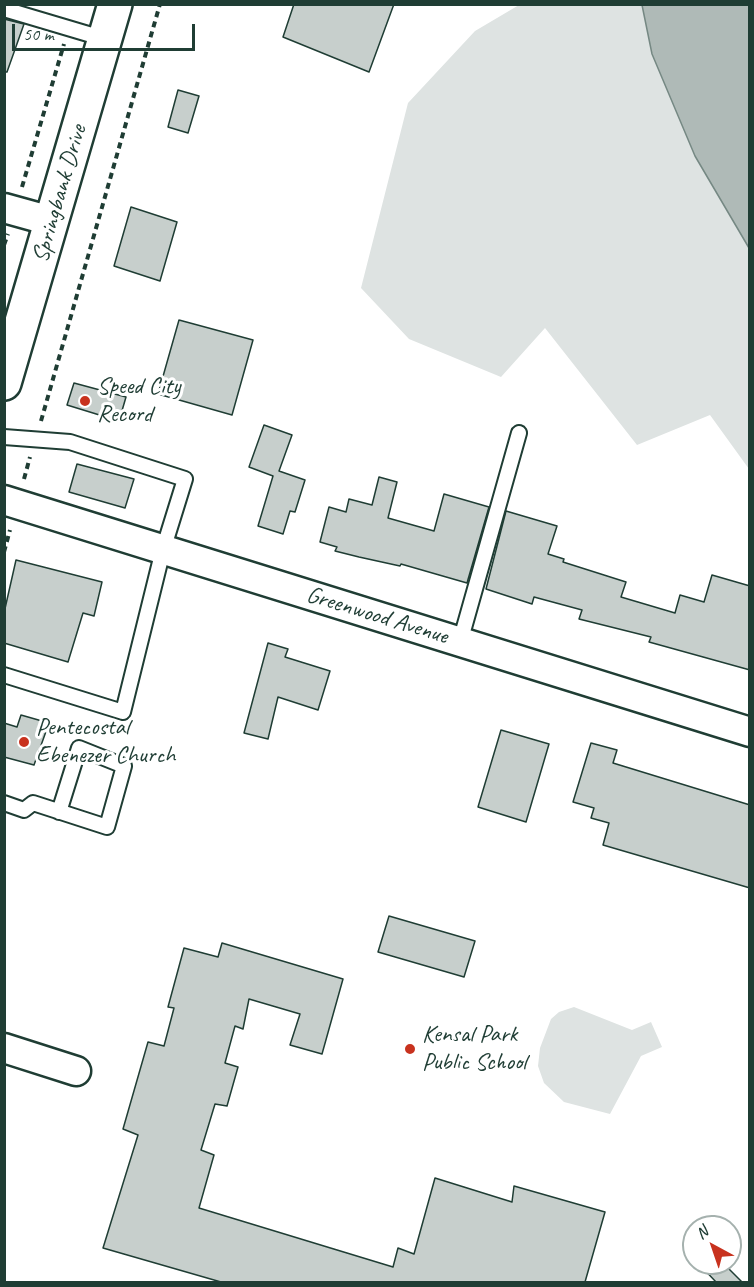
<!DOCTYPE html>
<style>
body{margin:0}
#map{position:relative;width:754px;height:1287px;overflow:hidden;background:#fff;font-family:Caveat,sans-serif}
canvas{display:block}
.frame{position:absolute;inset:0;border:6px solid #1f3d34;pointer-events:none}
.north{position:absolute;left:682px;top:1215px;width:60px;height:60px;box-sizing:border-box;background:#fff;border:2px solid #a5b1ae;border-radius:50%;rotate:320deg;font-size:16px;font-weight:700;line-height:24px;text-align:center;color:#1f3d34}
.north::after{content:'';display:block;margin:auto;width:21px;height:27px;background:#c8321e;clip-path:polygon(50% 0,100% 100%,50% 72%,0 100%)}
.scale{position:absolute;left:12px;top:24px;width:183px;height:27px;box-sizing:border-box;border:3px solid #1f3d34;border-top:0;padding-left:8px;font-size:18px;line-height:21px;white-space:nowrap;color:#1f3d34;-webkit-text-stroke:4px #fff;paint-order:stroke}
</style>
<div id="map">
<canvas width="754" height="1287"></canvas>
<div class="frame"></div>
<div class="north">N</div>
<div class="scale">50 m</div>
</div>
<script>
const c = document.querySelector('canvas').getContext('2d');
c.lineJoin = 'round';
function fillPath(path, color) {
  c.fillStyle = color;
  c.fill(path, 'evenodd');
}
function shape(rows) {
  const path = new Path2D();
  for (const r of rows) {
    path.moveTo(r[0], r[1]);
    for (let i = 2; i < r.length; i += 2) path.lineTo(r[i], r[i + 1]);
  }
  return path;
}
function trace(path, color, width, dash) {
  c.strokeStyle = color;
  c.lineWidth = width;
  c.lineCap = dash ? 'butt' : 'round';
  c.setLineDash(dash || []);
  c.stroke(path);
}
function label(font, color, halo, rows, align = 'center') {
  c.font = font + ' Caveat,sans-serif';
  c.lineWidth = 6;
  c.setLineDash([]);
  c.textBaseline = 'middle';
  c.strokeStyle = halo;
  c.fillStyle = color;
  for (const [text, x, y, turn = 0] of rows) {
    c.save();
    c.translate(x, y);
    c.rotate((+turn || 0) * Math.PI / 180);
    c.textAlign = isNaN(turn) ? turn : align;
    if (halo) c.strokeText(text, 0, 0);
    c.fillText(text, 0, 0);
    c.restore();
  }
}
fillPath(shape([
 [519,5,642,5,652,54,695,156,749,248,749,469,710,415,637,445,545,328,501,377,409,339,361,288,408,103,475,31],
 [574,1007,632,1030,651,1022,662,1047,641,1056,610,1114,564,1102,544,1083,538,1066,540,1048,551,1019,559,1012]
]), '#dee3e2');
const water = shape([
 [642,5,749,5,749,248,695,156,652,54,642,5]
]);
fillPath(water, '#afbab7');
trace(water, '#758883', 1.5);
const building = shape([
 [294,4,394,4,369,72,283,37,294,4],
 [4,19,24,24,7,72,4,72,4,19],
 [178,90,199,96,188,133,168,127,178,90],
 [131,207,177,222,160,281,114,266,131,207],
 [179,320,253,340,232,415,158,394,179,320],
 [74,383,126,397,119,421,67,405,74,383],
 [264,425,292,435,279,471,305,480,295,512,290,511,283,534,258,526,273,476,249,467,264,425],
 [77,464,134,479,125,508,69,492,77,464],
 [379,477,397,482,388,518,434,531,444,494,489,507,467,583,401,564,400,566,359,557,335,551,337,547,320,542,329,507,346,512,349,499,372,505,379,477],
 [506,511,557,526,548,554,564,559,563,562,626,582,621,597,675,613,680,595,704,602,712,575,750,586,750,670,649,642,651,637,579,619,582,610,534,597,532,604,486,589,506,511],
 [16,560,102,582,94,616,83,613,68,662,4,643,4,613,16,560],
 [268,643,288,649,285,657,330,671,318,710,278,697,268,739,244,733,268,643],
 [21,715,49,723,34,765,4,757,4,723,17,727,21,715],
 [501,730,549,744,526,822,478,807,501,730],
 [591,743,617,750,613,763,750,805,750,888,603,845,609,823,591,818,594,808,573,802,591,743],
 [389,916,475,941,464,977,378,952,389,916],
 [222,943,343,979,322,1054,290,1045,300,1014,249,999,243,1029,235,1026,225,1063,238,1067,227,1106,215,1104,201,1150,214,1155,199,1208,393,1267,398,1248,414,1254,435,1178,512,1202,514,1186,605,1212,585,1282,221,1282,103,1248,138,1135,123,1129,148,1042,164,1046,174,1008,168,1007,184,948,218,957,222,943],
 [698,1263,723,1263,742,1282,716,1282,698,1263]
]);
fillPath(building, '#c7cfcc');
trace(building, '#1f3d34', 1.5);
const service = shape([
 [4,9,105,39],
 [4,437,70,442,185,479,163,550,123,712,4,675],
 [460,642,519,433],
 [4,803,24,810,33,803,107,827,124,766,79,748,59,812]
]);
const minor = shape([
 [4,208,51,221],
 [4,500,750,732],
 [4,1048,76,1071]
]);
const secondary = shape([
 [4,383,115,4]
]);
trace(service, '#1f3d34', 18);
trace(minor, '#1f3d34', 33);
trace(secondary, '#1f3d34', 38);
trace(shape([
 [22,187,64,44],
 [4,245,8,234],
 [41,421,160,4],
 [24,479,30,457],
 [4,552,10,530]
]), '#1f3d34', 4, [6, 4.5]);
trace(service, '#fff', 14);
trace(minor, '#fff', 28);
trace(secondary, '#fff', 33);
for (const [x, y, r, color] of [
 [85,401,6,"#c8321e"],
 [24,742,6,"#c8321e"],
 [410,1049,6,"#c8321e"]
]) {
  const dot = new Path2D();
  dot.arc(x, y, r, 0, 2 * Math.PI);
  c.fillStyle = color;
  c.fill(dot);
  trace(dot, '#fff', 2);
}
label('24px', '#1f3d34', '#fff', [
 ["Springbank Drive",60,194,-74],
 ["Greenwood Avenue",377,616,17]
]);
label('24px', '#1f3d34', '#fff', [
 ["Speed City",97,387],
 ["Record",97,415],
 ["Pentecostal",36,728],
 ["Ebenezer Church",36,756],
 ["Kensal Park",422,1035],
 ["Public School",422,1063]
], 'left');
</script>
